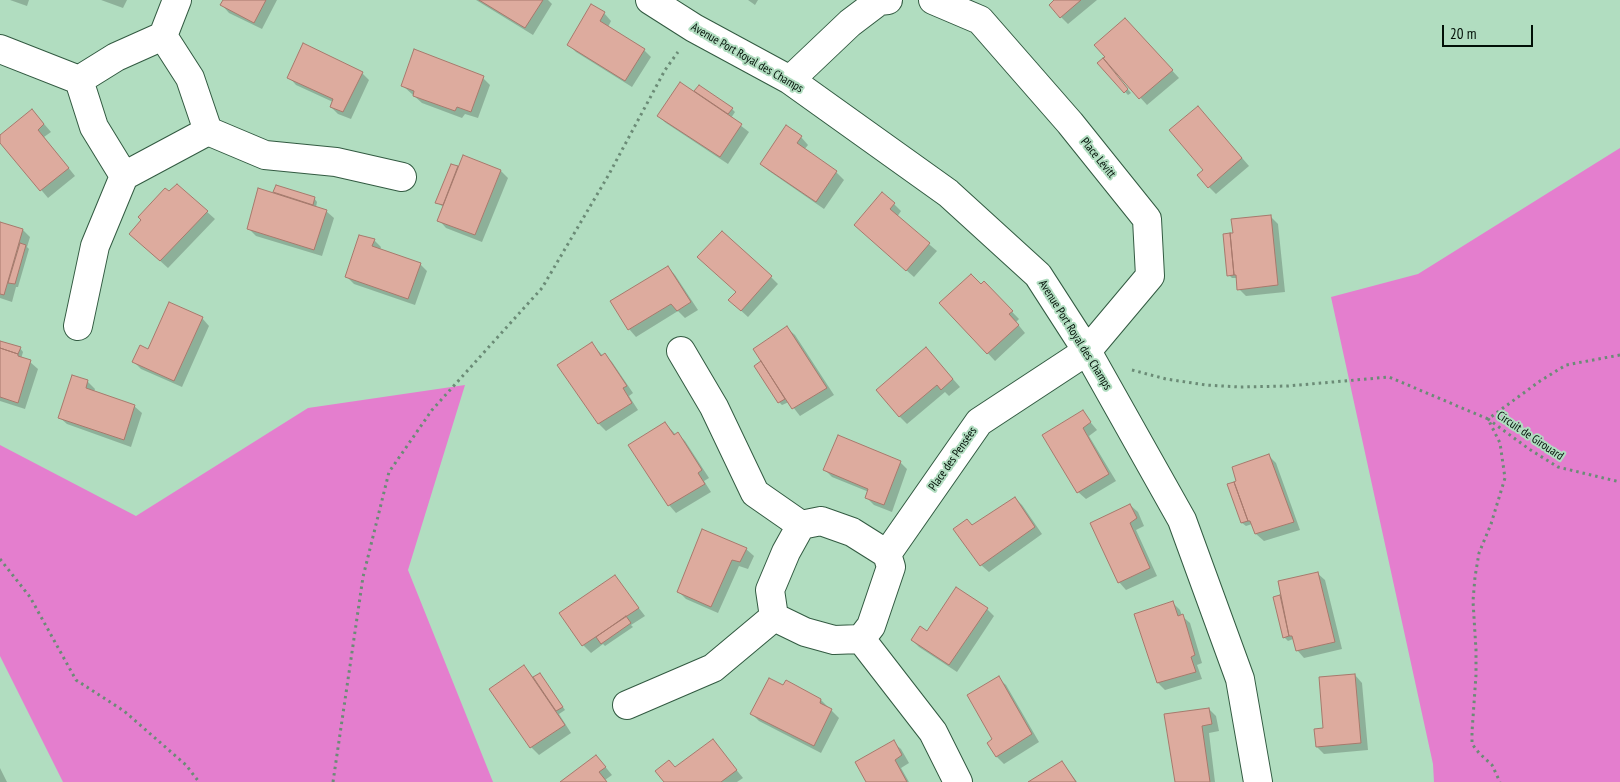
<!DOCTYPE html>
<meta charset="utf-8">
<style>
body{margin:0}
#map{position:relative;width:1620px;height:782px;overflow:hidden;background:#b1ddc0;font-family:"PT Sans Narrow",sans-serif}
canvas{display:block}
.scale{position:absolute;left:1442px;top:25px;width:91px;height:22px;box-sizing:border-box;border:2px solid #021007;border-top:0;padding-left:6px;font-size:15px;line-height:18px;white-space:nowrap;color:#021007;-webkit-text-stroke:4px #b1ddc0;paint-order:stroke}
</style>
<div id="map">
<canvas width="1620" height="782"></canvas>
<div class="scale">20 m</div>
</div>
<script>
const c = document.querySelector('canvas').getContext('2d');
c.lineJoin = 'round';
function fillPath(path, color) {
  c.fillStyle = color;
  c.fill(path, 'evenodd');
}
function shape(rows) {
  const path = new Path2D();
  for (const r of rows) {
    path.moveTo(r[0], r[1]);
    for (let i = 2; i < r.length; i += 2) path.lineTo(r[i], r[i + 1]);
  }
  return path;
}
function trace(path, color, width, dash) {
  c.strokeStyle = color;
  c.lineWidth = width;
  c.lineCap = dash ? 'butt' : 'round';
  c.setLineDash(dash || []);
  c.stroke(path);
}
function label(font, color, halo, rows, align = 'center') {
  c.font = font + ' "PT Sans Narrow",sans-serif';
  c.lineWidth = 4;
  c.setLineDash([]);
  c.textBaseline = 'middle';
  c.strokeStyle = halo;
  c.fillStyle = color;
  for (const [text, x, y, turn = 0] of rows) {
    c.save();
    c.translate(x, y);
    c.rotate((+turn || 0) * Math.PI / 180);
    c.textAlign = isNaN(turn) ? turn : align;
    if (halo) c.strokeText(text, 0, 0);
    c.fillText(text, 0, 0);
    c.restore();
  }
}
fillPath(shape([
 [1620,148,1620,782,1434,782,1433,764,1331,297,1418,274],
 [465,385,408,570,493,782,63,782,0,656,0,445,136,516,308,408]
]), '#e47ece');
fillPath(shape([
 [10,0,29,0,27,6],
 [101,0,127,0,123,8],
 [224,0,277,0,262,29,229,13,222,5],
 [476,0,548,0,552,4,533,35],
 [748,0,758,0,755,5],
 [1055,0,1097,0,1068,24,1061,17],
 [591,6,604,13,611,21,608,27,644,50,651,57,632,87,576,52,569,45],
 [1132,27,1179,78,1147,105,1111,65,1109,67,1131,93,1128,95,1099,63],
 [362,73,369,80,351,119,338,114,331,107,333,102,296,85,289,77],
 [483,78,490,85,478,118,465,114,462,118,422,103,403,86],
 [699,95,732,109,735,112,731,118,749,132,728,164,666,123,658,116],
 [32,110,51,132,44,137,75,176,48,198,0,141,0,137],
 [1205,115,1249,166,1216,194,1209,187,1205,170],
 [801,137,808,145,804,150,836,172,844,180,824,209,769,171,761,164],
 [463,157,501,171,508,178,482,242,446,228,439,220,444,207,437,203,452,165,459,168],
 [177,185,215,219,168,268,138,241,169,193],
 [275,192,314,198,317,202,316,207,326,211,334,218,322,256,256,236,248,228,278,195],
 [894,204,901,211,897,217,937,251,914,277,863,232],
 [1270,216,1278,224,1285,292,1246,296,1239,289,1237,278,1232,278,1229,275,1234,234],
 [0,224,23,230,30,237,27,247,29,249,18,287,16,287,12,302,0,298],
 [374,240,381,247,380,250,420,264,427,271,415,305,354,284,346,276],
 [668,267,675,275,698,310,685,318,678,311,636,337,629,329,611,301],
 [771,277,778,284,748,317,737,307],
 [984,283,1019,319,1016,322,1025,333,995,361,941,303],
 [202,318,209,326,182,387,141,369,134,362],
 [787,328,795,335,834,395,800,416,789,402,782,405,779,402,764,367],
 [0,342,20,348,23,352,21,359,30,362,38,369,25,409,0,401],
 [592,344,603,356,605,355,612,362,633,393,629,396,638,410,606,431,599,424,559,366],
 [926,348,960,387,949,396,945,392,907,424,899,416],
 [87,381,95,389,94,392,134,406,142,413,131,447,67,424,59,417],
 [1082,412,1097,430,1089,436,1116,481,1086,499,1078,492],
 [665,423,676,435,678,434,685,441,709,478,704,481,711,492,676,513,669,505,630,446],
 [1269,456,1276,463,1300,530,1264,541,1256,534,1252,524,1246,526,1242,523],
 [900,462,907,469,892,512,874,505,867,498,869,492,832,477,824,469],
 [1015,498,1022,505,1042,534,989,572,981,565,973,527],
 [1130,505,1138,512,1144,526,1136,530,1157,576,1126,590,1119,582],
 [746,549,754,556,748,569,739,566,718,613,686,599,679,592],
 [1317,573,1325,580,1342,649,1304,658,1297,650,1293,639,1288,641,1284,637,1279,597,1283,600],
 [615,577,645,616,631,625,633,627,605,646,603,644,591,653,583,645,561,613],
 [1173,603,1180,610,1182,616,1190,623,1202,663,1197,665,1202,679,1165,690,1158,683,1135,615],
 [987,609,994,616,957,672,919,647,912,640],
 [524,666,534,678,540,674,543,678,565,710,559,714,571,733,539,755,531,747,491,689],
 [1355,675,1362,683,1368,750,1324,754,1317,747,1324,729],
 [998,678,1006,685,1039,742,1004,764,997,757,989,743,994,739],
 [821,700,839,718,821,753,759,721,752,714],
 [1209,709,1216,716,1219,731,1209,733,1215,782,1176,782],
 [713,741,743,778,737,782,665,782],
 [893,742,901,749,909,763,901,768,909,782,868,782],
 [1062,762,1077,782,1030,782],
 [603,764,612,775,605,780,607,782,563,782],
 [0,768,7,782,0,782]
]), '#0003');
const building = shape([
 [223,0,266,0,254,23,220,5,223,0],
 [479,0,543,0,525,28,479,0],
 [1054,0,1081,0,1060,18,1049,5,1054,0],
 [591,4,605,12,600,21,645,49,625,81,567,45,591,4],
 [1125,18,1173,70,1139,99,1103,58,1105,57,1094,45,1125,18],
 [303,43,363,72,343,112,330,107,333,99,287,78,303,43],
 [414,49,484,76,471,112,457,107,455,111,413,96,414,91,401,86,414,49],
 [1103,58,1128,89,1124,93,1097,63,1103,58],
 [680,82,742,124,720,157,657,116,680,82],
 [699,85,733,108,728,114,694,91,699,85],
 [1198,106,1242,158,1208,188,1197,175,1203,170,1169,130,1198,106],
 [32,109,44,124,38,130,69,168,40,191,0,143,0,135,32,109],
 [786,125,802,136,797,143,837,171,816,202,760,164,786,125],
 [463,155,501,170,475,235,437,221,463,155],
 [451,164,458,166,443,205,435,203,451,164],
 [177,184,208,211,160,261,129,234,141,220,138,217,165,188,169,191,177,184],
 [276,185,315,197,313,205,273,192,276,185],
 [258,188,327,210,314,250,247,229,258,188],
 [882,192,895,203,890,209,930,243,906,271,854,225,882,192],
 [1271,215,1278,285,1237,290,1236,275,1234,275,1230,233,1233,233,1231,219,1271,215],
 [0,222,23,229,4,295,0,294,0,222],
 [722,231,772,276,741,311,728,300,736,292,697,257,722,231],
 [1230,233,1234,275,1227,276,1223,234,1230,233],
 [359,235,375,239,372,246,421,263,408,299,345,277,359,235],
 [20,243,26,245,15,284,8,283,20,243],
 [668,266,691,302,677,311,671,304,628,330,610,301,668,266],
 [971,274,981,284,984,281,1013,311,1009,314,1019,325,987,354,939,303,971,274],
 [169,302,203,317,174,381,132,362,140,345,148,349,169,302],
 [787,326,827,388,792,409,753,349,787,326],
 [0,341,21,347,18,354,0,348,0,341],
 [592,342,601,356,605,353,627,386,623,388,632,403,598,424,557,365,592,342],
 [926,347,953,379,941,390,937,385,899,417,876,390,926,347],
 [0,348,18,354,18,356,31,360,18,403,0,397,0,348],
 [761,361,785,399,778,403,754,366,761,361],
 [72,375,88,380,86,388,135,405,124,440,58,418,72,375],
 [1083,410,1091,422,1083,428,1109,474,1077,493,1042,435,1083,410],
 [665,422,674,435,678,432,702,470,698,473,705,484,668,506,628,445,665,422],
 [838,435,901,461,884,505,865,498,868,489,823,470,838,435],
 [1269,454,1294,522,1255,534,1250,521,1248,521,1234,482,1236,481,1232,467,1269,454],
 [1234,482,1248,521,1241,523,1227,484,1234,482],
 [1015,497,1035,527,980,566,953,529,967,519,972,525,1015,497],
 [1130,504,1137,518,1130,523,1150,568,1118,583,1090,523,1130,504],
 [702,529,747,548,740,562,732,560,711,607,677,592,702,529],
 [1318,572,1335,642,1296,651,1292,636,1289,636,1278,581,1318,572],
 [615,575,639,608,582,646,559,613,615,575],
 [956,587,988,608,949,665,911,640,920,626,927,631,956,587],
 [1280,595,1289,636,1283,638,1273,597,1280,595],
 [1173,601,1178,616,1183,614,1195,655,1191,657,1196,672,1157,683,1134,614,1173,601],
 [626,616,631,623,601,644,596,637,626,616],
 [524,665,565,725,530,748,489,689,524,665],
 [540,673,563,707,556,711,533,677,540,673],
 [1355,674,1361,743,1316,747,1314,729,1323,728,1319,677,1355,674],
 [999,676,1032,734,996,757,987,743,992,739,967,695,999,676],
 [769,678,783,685,786,680,821,699,820,703,832,709,814,746,750,714,769,678],
 [1209,708,1212,724,1202,726,1210,782,1175,782,1164,714,1209,708],
 [713,739,737,770,721,782,664,782,655,771,669,760,675,767,713,739],
 [894,740,902,755,895,760,907,782,866,782,855,762,894,740],
 [596,755,606,767,599,772,607,782,560,782,596,755],
 [1062,761,1076,782,1028,782,1062,761]
]);
fillPath(building, '#ddab9e');
trace(building, '#a7796c', 1);
const minor = shape([
 [650,0,694,28,790,80,948,193,1038,275,1087,351,1182,520,1240,679,1258,782],
 [163,36,177,0],
 [0,49,79,80],
 [790,80,850,23,879,1,888,0],
 [208,131,265,155,336,162,402,177],
 [78,326,95,246,124,176,208,131,190,78,163,36,116,57,79,80,94,127,124,176],
 [681,351,714,407,755,493,801,525],
 [821,521,852,532,887,554,891,567,871,626,861,639,834,640,805,632,774,617,770,590,786,552,801,525,821,521],
 [887,554,979,422,1087,351,1150,276,1147,219,1070,123,980,20,933,0],
 [861,639,933,732,958,782],
 [627,705,713,668,774,617]
]);
trace(minor, '#325a41', 30);
trace(shape([
 [1620,355,1566,365,1540,381,1488,419,1529,449,1558,467,1620,482],
 [1132,370,1166,379,1206,385,1239,387,1288,386,1389,377,1488,419,1500,443,1505,478,1491,524,1479,553,1475,577,1473,601,1476,650,1476,675,1472,732,1472,744,1479,753,1492,765,1500,782],
 [0,559,30,597,76,680,124,711,186,765,199,782],
 [333,782,363,577,389,472,432,410,542,288,608,176,665,70,678,52]
]), '#6b8b76', 3, [2.5, 4]);
trace(minor, '#fff', 28);
label('12px', '#021007', '#b1ddc0', [
 ["Avenue Port Royal des Champs",747,58,30],
 ["Place Lévitt",1098,158,51],
 ["Avenue Port Royal des Champs",1075,335,58],
 ["Circuit de Girouard",1530,436,34],
 ["Place des Pensées",953,459,-55]
]);
</script>
